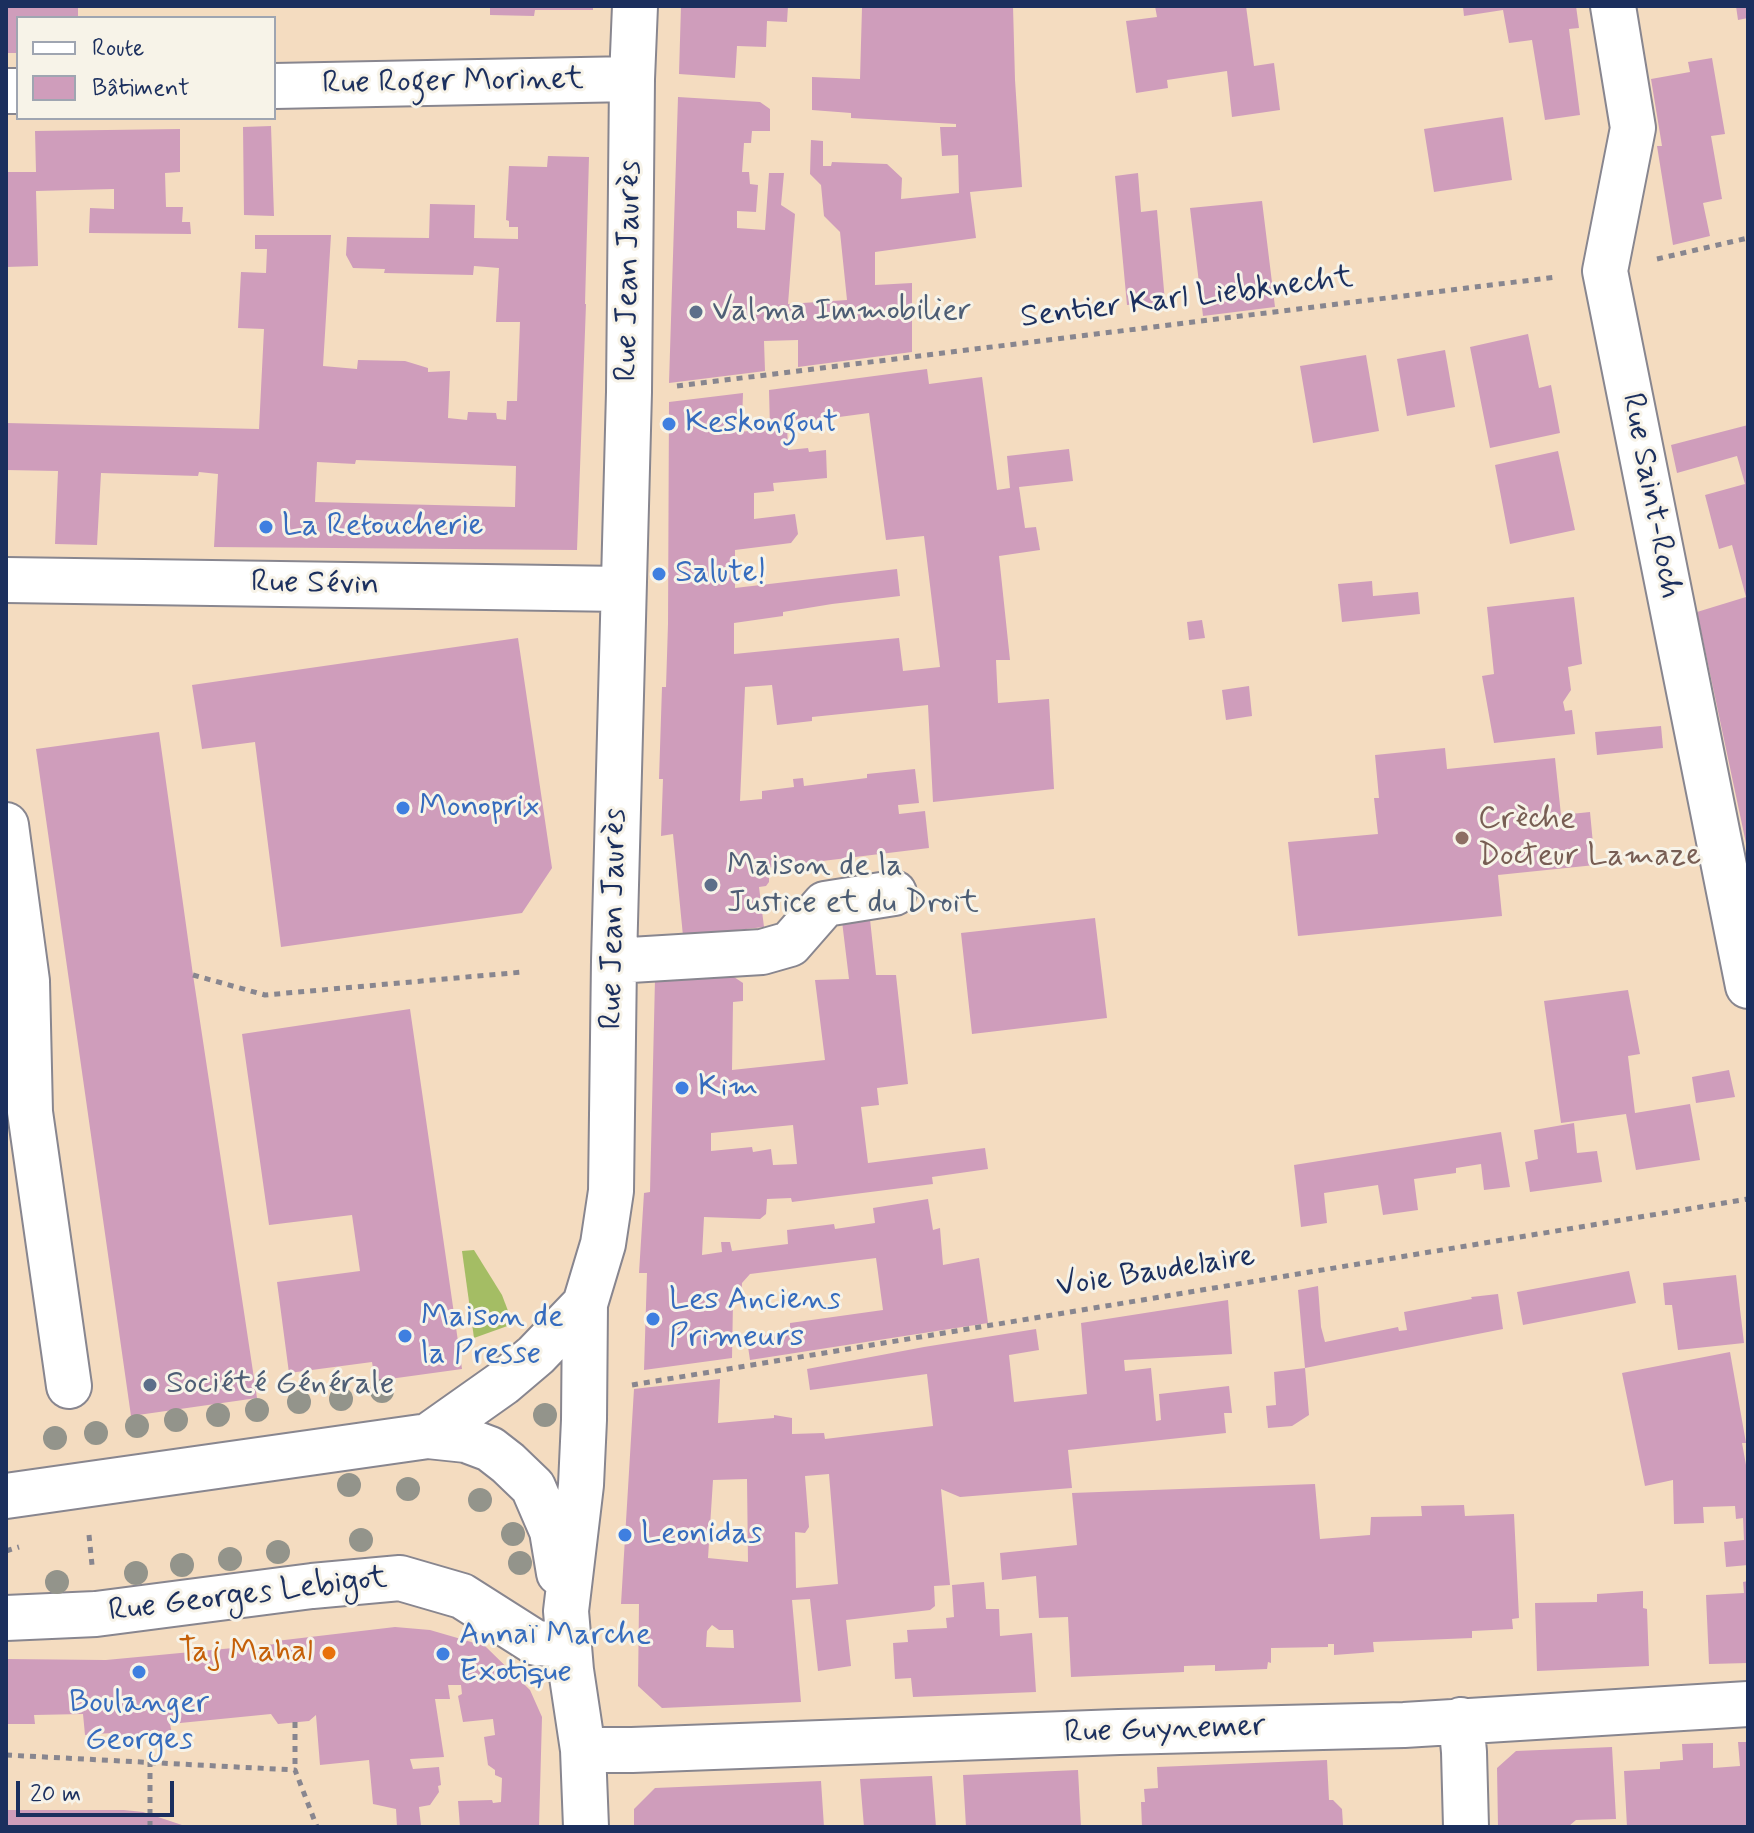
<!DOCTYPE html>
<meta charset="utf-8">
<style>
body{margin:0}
#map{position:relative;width:1754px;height:1833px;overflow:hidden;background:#f4dcc0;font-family:Mynerve,sans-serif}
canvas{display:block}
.frame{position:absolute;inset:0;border:8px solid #1b2f5e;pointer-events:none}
.legend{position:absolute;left:16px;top:16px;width:260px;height:104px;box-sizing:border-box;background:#f7f3e8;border:2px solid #9fa5b1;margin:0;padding:10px 14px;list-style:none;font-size:24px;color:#1b2f5e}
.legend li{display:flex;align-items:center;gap:16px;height:40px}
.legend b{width:40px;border:2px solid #9fa5b1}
.scale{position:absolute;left:16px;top:1781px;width:158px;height:36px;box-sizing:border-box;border:4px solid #1b2f5e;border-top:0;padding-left:10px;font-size:24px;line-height:28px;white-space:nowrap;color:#1b2f5e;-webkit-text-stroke:6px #f7f3e8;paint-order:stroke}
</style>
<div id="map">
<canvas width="1754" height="1833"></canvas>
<div class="frame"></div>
<ul class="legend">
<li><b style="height:10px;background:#fff"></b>Route</li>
<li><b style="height:22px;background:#cf9dbb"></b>Bâtiment</li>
</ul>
<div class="scale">20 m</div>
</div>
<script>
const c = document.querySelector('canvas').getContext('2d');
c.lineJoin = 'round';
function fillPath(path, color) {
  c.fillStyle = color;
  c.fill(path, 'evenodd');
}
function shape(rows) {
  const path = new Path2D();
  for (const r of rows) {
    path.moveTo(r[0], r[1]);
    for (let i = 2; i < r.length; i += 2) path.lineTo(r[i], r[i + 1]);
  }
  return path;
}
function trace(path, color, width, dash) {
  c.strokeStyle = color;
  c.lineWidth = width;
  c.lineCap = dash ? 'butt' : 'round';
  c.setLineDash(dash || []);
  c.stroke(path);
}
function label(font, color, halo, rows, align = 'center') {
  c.font = font + ' Mynerve,sans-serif';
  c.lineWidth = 6;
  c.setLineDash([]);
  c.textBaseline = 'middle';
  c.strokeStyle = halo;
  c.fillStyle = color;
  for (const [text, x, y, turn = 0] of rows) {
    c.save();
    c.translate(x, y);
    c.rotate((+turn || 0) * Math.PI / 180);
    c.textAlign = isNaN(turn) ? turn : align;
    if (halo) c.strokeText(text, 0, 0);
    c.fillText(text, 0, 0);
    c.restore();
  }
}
fillPath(shape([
 [474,1250,502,1295,513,1324,474,1338,462,1251]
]), '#a4bd64');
fillPath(shape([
 [6,6,78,6,78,18,18,18,18,53,6,53],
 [490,6,593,6,593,10,535,10,534,16,490,15],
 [681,6,788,6,787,22,767,21,766,47,737,46,735,78,679,74],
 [882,6,1013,6,1015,80,1022,187,970,192,976,238,875,252,875,285,912,283,912,352,798,367,798,340,764,341,765,371,669,383,678,97,760,102,770,109,770,131,752,131,751,143,744,143,742,172,749,172,750,184,758,185,756,212,737,211,737,228,765,230,769,173,784,173,781,205,795,214,788,304,847,300,840,232,824,216,821,185,810,174,811,140,823,141,823,166,831,166,832,162,887,164,902,178,901,199,959,193,958,155,942,156,940,127,956,127,956,124,851,118,851,113,812,110,812,77,860,79,862,8,883,8],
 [1155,6,1246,6,1254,66,1274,63,1280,110,1232,117,1227,71,1167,80,1168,88,1136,93,1126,21,1157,17],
 [1576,6,1579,28,1569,29,1580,115,1545,120,1532,40,1509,43,1503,10,1464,16,1463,7],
 [1736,6,1748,6,1748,18,1738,20],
 [1712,58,1725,134,1711,136,1722,199,1703,203,1710,236,1673,245,1657,146,1662,146,1651,79,1690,72,1688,62],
 [1503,117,1512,180,1434,192,1424,129],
 [271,126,274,216,244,215,243,127],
 [180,129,180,172,165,173,166,207,183,207,182,222,190,222,191,234,89,233,90,208,114,209,114,189,36,191,38,266,6,267,6,172,36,172,35,131],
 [548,156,589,157,585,304,586,304,577,550,214,547,218,474,199,472,198,476,101,473,97,545,55,544,58,471,6,470,6,423,259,429,264,329,238,328,241,272,266,273,267,249,255,249,255,235,331,235,323,366,357,369,358,360,405,361,428,368,428,372,450,371,448,418,467,420,468,412,496,413,497,419,506,420,507,401,517,401,520,322,496,322,499,268,474,266,473,275,384,273,385,269,353,268,346,255,347,237,429,238,430,204,475,205,474,238,518,239,518,227,509,227,509,221,506,220,509,166,547,167],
 [356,460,516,466,515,507,315,502,317,462,355,464],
 [1138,173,1141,212,1157,210,1165,302,1127,305,1115,176],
 [1262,201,1275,307,1203,316,1190,208],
 [1528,334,1539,388,1551,385,1560,433,1490,448,1470,347],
 [1445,350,1455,407,1407,416,1397,359],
 [1366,355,1379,431,1313,443,1300,366],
 [927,369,929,384,982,377,997,490,1010,488,1007,456,1069,449,1073,481,1019,487,1025,528,1036,527,1040,550,999,556,1010,660,996,660,998,703,1049,699,1054,789,933,802,928,705,812,717,812,721,777,725,772,685,745,687,740,801,762,799,762,791,794,787,793,779,803,778,804,786,867,778,867,774,915,769,919,803,898,805,899,814,925,811,929,848,765,868,769,871,769,882,766,886,759,887,764,927,683,936,673,834,661,836,663,779,659,779,662,687,666,687,668,624,669,402,743,393,742,423,737,423,738,432,770,429,769,390],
 [869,413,886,540,924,536,940,667,903,671,899,638,734,654,734,623,783,616,783,612,832,604,900,596,897,569,735,588,735,550,791,543,798,534,795,514,754,519,754,493,774,491,773,483,827,478,826,450,809,452,808,448,788,450,787,424],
 [1748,425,1748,848,1747,848,1697,612,1746,597,1732,545,1719,549,1705,495,1745,484,1737,456,1677,473,1671,445],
 [1558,451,1575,530,1510,544,1495,465],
 [1372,581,1373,596,1418,592,1420,614,1342,622,1338,584],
 [1574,597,1582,664,1568,667,1571,690,1563,702,1565,711,1572,710,1575,734,1494,743,1482,676,1494,674,1487,607],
 [1202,620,1205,638,1189,640,1187,622],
 [518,638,552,868,522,913,281,947,255,742,202,749,192,685],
 [1249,686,1252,716,1226,720,1222,690],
 [1661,726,1663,748,1597,755,1595,732],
 [159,732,193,975,257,1398,131,1416,36,749],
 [1445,748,1447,769,1555,758,1561,815,1590,812,1595,865,1498,875,1502,916,1298,936,1288,842,1378,834,1374,798,1379,798,1375,755],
 [869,910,876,975,896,975,908,1084,877,1088,879,1105,861,1107,868,1163,985,1148,988,1169,932,1177,933,1184,792,1202,791,1198,767,1199,766,1214,760,1219,704,1217,702,1255,722,1252,721,1242,730,1242,732,1251,788,1244,787,1230,834,1224,835,1229,875,1223,873,1208,928,1199,933,1230,940,1228,943,1265,979,1258,988,1323,750,1360,747,1340,790,1329,790,1323,883,1310,876,1258,750,1274,742,1283,741,1302,733,1302,732,1358,644,1370,647,1273,639,1273,644,1193,650,1192,655,979,731,975,743,983,743,1001,733,1002,732,1070,825,1060,815,980,849,979,841,913],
 [793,1125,797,1164,773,1165,771,1149,753,1152,752,1147,711,1151,711,1133],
 [1095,918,1107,1018,972,1034,961,933],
 [1628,990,1640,1054,1628,1056,1635,1113,1690,1104,1700,1160,1636,1170,1626,1114,1561,1123,1544,1001],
 [410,1009,462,1369,375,1381,372,1362,289,1373,277,1282,360,1271,352,1215,269,1225,242,1034],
 [1729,1070,1735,1097,1696,1103,1692,1077],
 [1574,1123,1577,1153,1597,1151,1602,1182,1530,1192,1525,1162,1538,1159,1534,1130],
 [1501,1132,1510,1187,1484,1190,1481,1164,1456,1168,1456,1173,1414,1179,1418,1210,1383,1215,1378,1185,1324,1193,1327,1223,1301,1227,1294,1165],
 [1629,1271,1636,1303,1523,1325,1517,1292],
 [1736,1275,1744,1343,1678,1350,1672,1305,1665,1305,1663,1283],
 [1318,1286,1321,1327,1325,1342,1398,1327,1399,1331,1407,1330,1404,1312,1472,1299,1471,1297,1498,1294,1503,1329,1305,1368,1298,1290],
 [1228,1300,1232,1354,1124,1360,1125,1371,1151,1368,1156,1421,1161,1420,1159,1394,1229,1386,1232,1413,1224,1413,1226,1433,1068,1450,1072,1488,960,1497,941,1489,950,1585,934,1586,935,1606,930,1610,846,1620,851,1666,818,1671,810,1599,792,1600,801,1702,662,1708,638,1686,639,1604,621,1604,634,1389,720,1379,718,1423,774,1418,774,1415,792,1418,792,1434,824,1433,825,1439,933,1426,927,1374,810,1390,807,1369,924,1347,1036,1329,1039,1350,1009,1355,1014,1402,1087,1394,1081,1323],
 [829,1474,838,1584,796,1588,795,1532,805,1533,809,1527,805,1476],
 [747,1479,748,1562,708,1558,713,1480],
 [712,1625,719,1630,733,1630,734,1648,706,1647,707,1631],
 [1730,1352,1746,1443,1742,1443,1746,1465,1748,1465,1748,1565,1726,1567,1724,1542,1744,1540,1743,1518,1736,1519,1735,1506,1703,1507,1704,1523,1674,1524,1673,1480,1645,1486,1622,1373],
 [1305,1368,1309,1415,1292,1426,1268,1428,1266,1406,1276,1405,1274,1372],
 [1315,1484,1320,1539,1370,1535,1371,1517,1422,1516,1421,1506,1464,1505,1465,1516,1514,1514,1519,1618,1512,1619,1513,1629,1472,1631,1472,1638,1373,1642,1374,1652,1334,1655,1334,1644,1328,1644,1328,1647,1271,1648,1271,1663,1268,1662,1267,1669,1215,1671,1215,1665,1184,1666,1184,1672,1071,1677,1068,1617,1039,1618,1036,1576,1002,1580,1000,1553,1077,1545,1072,1493],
 [1748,1581,1748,1663,1709,1664,1706,1595,1744,1593,1743,1582],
 [984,1582,986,1609,999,1609,1000,1636,1032,1633,1036,1692,913,1697,911,1678,895,1679,893,1643,908,1642,907,1630,947,1628,946,1618,954,1617,952,1585],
 [1643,1591,1643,1608,1647,1609,1649,1666,1537,1671,1535,1603,1597,1602,1597,1594],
 [395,1627,430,1630,485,1646,530,1690,542,1717,539,1827,460,1827,458,1801,492,1800,493,1803,501,1802,502,1778,495,1775,495,1770,488,1765,484,1737,495,1735,493,1719,463,1722,458,1696,462,1694,461,1685,448,1685,450,1699,435,1699,444,1757,410,1759,413,1769,439,1767,441,1785,438,1786,439,1792,430,1805,419,1807,421,1826,413,1827,397,1827,396,1809,373,1804,369,1760,320,1765,316,1715,309,1721,278,1724,271,1714,170,1724,172,1734,112,1742,111,1733,85,1735,83,1714,34,1715,35,1724,6,1724,6,1659,106,1660,276,1644,276,1641],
 [1738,1742,1748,1742,1748,1825,1744,1825,1744,1827,1627,1827,1624,1771,1660,1769,1660,1762,1683,1760,1682,1744,1713,1743,1713,1768,1740,1766],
 [1612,1747,1616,1819,1576,1820,1569,1826,1561,1827,1498,1827,1497,1768,1516,1751],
 [1327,1760,1329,1800,1333,1800,1342,1809,1343,1825,1341,1827,1142,1827,1141,1802,1145,1802,1144,1789,1158,1788,1157,1767],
 [1078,1770,1081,1827,966,1827,963,1775],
 [932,1776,936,1827,864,1827,860,1779],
 [821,1781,824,1827,634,1827,634,1809,655,1788],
 [6,1810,124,1810,143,1812,188,1827,6,1827]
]), '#cf9dbb');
const minor = shape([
 [1613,6,1633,128,1605,271,1748,986],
 [274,86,632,79],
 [6,91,18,91],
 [6,580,623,589],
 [6,825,27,981,30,1112,69,1386],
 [614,961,762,952,790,944,825,904,894,893],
 [428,1436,503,1383,536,1355,585,1304],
 [6,1496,428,1436,466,1440,490,1449,508,1463,533,1487,552,1531,559,1573],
 [6,1618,96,1614,312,1586,400,1578,462,1596,536,1643,569,1645],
 [1461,1720,1464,1752,1466,1827],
 [583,1750,632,1750,1119,1732,1404,1725,1748,1704],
 [586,1827,583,1750,571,1670,566,1611,581,1485,584,1420,585,1304,603,1244,611,1191,614,961,629,392,632,79,635,6]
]);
trace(minor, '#88868f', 48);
trace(shape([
 [1657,259,1748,238],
 [677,386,1556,277],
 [193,975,265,995,523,972],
 [632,1385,1748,1199],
 [89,1535,92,1565],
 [6,1551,19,1547],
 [295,1722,295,1770],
 [6,1755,295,1770,317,1827],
 [150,1827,150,1762]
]), '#88868f', 5, [6, 6]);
trace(minor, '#fff', 44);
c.fillStyle = '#93948b';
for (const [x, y] of [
 [382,1391],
 [341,1399],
 [299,1402],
 [257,1410],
 [218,1415],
 [545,1415],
 [176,1420],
 [137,1426],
 [96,1433],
 [55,1438],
 [349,1485],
 [408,1489],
 [480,1500],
 [513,1534],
 [361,1540],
 [278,1552],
 [230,1559],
 [520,1563],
 [182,1565],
 [136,1573],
 [57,1582]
]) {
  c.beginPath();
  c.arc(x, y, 12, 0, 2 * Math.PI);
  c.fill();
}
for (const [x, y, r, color] of [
 [696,312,8,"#5c6f8a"],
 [669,424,8,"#3f7fe0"],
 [266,527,8,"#3f7fe0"],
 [659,574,8,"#3f7fe0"],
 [403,808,8,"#3f7fe0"],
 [1462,838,8,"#8d6e63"],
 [711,885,8,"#5c6f8a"],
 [682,1088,8,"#3f7fe0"],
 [653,1319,8,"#3f7fe0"],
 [405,1336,8,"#3f7fe0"],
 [150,1385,8,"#5c6f8a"],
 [625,1535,8,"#3f7fe0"],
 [329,1653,8,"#e8710a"],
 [443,1654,8,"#3f7fe0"],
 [139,1672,8,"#3f7fe0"]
]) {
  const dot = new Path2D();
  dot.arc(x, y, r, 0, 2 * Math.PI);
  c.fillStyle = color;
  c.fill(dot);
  trace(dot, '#f7f3e8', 3);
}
label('32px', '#1b2f5e', '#f7f3e8', [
 ["Rue Roger Morinet",453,83,-1],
 ["Rue Jean Jaurès",630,271,-89],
 ["Sentier Karl Liebknecht",1187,299,-7],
 ["Rue Saint-Roch",1650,496,79],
 ["Rue Sévin",315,585,1],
 ["Rue Jean Jaurès",615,919,-89],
 ["Voie Baudelaire",1156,1273,-9],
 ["Rue Georges Lebigot",248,1596,-7],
 ["Rue Guynemer",1165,1731,-2]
]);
label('32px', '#4e5e75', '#f7f3e8', [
 ["Valma Immobilier",712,312],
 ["Maison de la",727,867],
 ["Justice et du Droit",727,904],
 ["Société Générale",166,1385]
], 'left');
label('32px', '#366cbe', '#f7f3e8', [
 ["Keskongout",685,424],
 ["La Retoucherie",282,527],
 ["Salute!",675,574],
 ["Monoprix",419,808],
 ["Kim",698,1088],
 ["Les Anciens",669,1301],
 ["Primeurs",669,1338],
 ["Maison de",421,1318],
 ["la Presse",421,1355],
 ["Leonidas",641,1535],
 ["Annaï Marche",459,1636],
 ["Exotique",459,1673],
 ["Boulanger",139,1704,"center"],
 ["Georges",139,1741,"center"]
], 'left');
label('32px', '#785e54', '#f7f3e8', [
 ["Crèche",1478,820],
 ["Docteur Lamaze",1478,857]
], 'left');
label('32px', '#c56008', '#f7f3e8', [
 ["Taj Mahal",313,1653]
], 'right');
</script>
